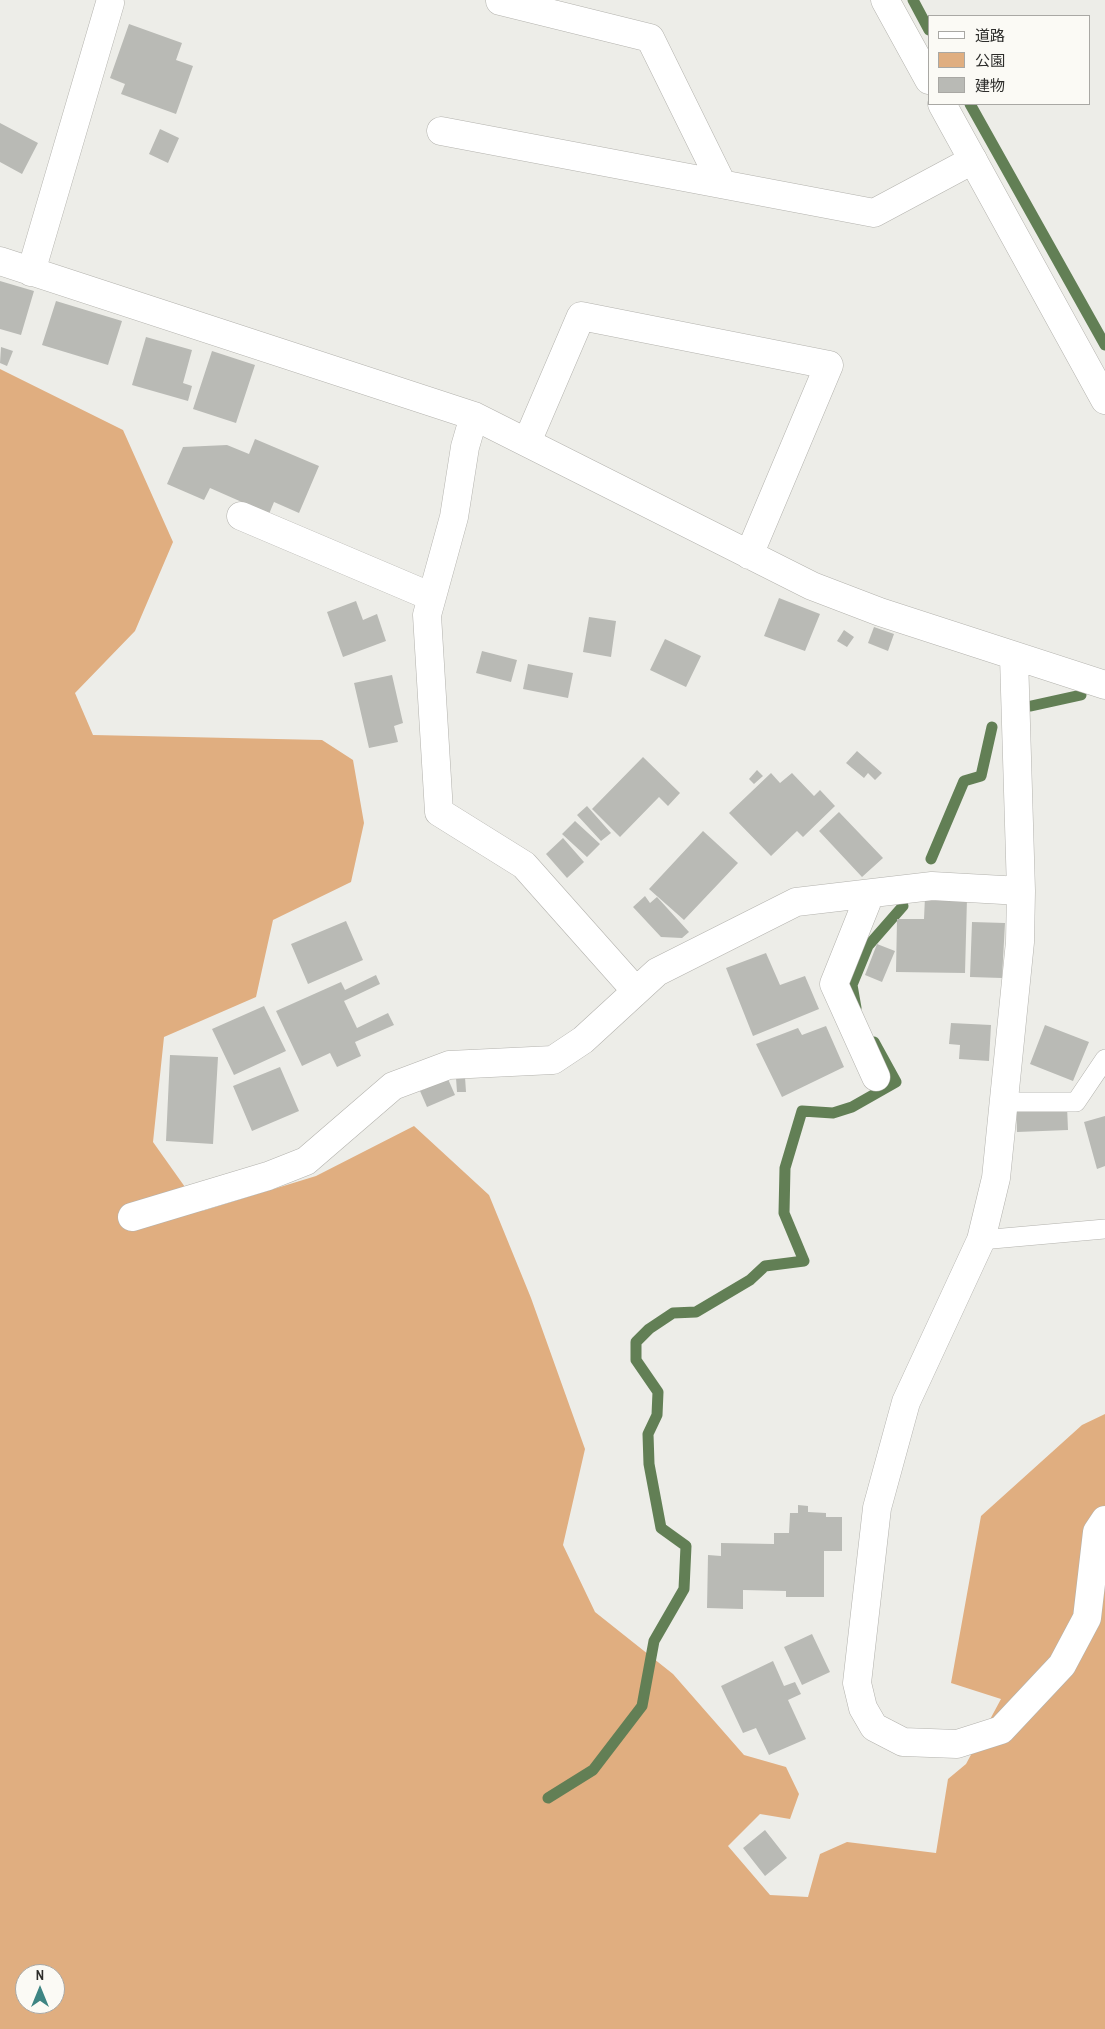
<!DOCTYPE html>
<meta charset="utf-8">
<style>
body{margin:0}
#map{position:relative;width:1105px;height:2029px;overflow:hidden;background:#edede8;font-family:"Archivo Narrow","Noto Sans JP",sans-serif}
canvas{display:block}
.legend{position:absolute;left:928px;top:15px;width:162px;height:90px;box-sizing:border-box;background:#fbfaf5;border:1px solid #a9a8a4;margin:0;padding:6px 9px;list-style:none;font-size:15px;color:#2d2d2b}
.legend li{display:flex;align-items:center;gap:10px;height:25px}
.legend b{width:25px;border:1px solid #a9a8a4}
.north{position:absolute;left:15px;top:1964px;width:50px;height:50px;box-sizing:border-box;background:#fbfaf5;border:1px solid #a9a8a4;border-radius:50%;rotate:0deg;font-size:14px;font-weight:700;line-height:20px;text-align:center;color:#2d2d2b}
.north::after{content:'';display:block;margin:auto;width:18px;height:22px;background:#3e8583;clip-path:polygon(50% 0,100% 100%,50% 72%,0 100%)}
</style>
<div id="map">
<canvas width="1105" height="2029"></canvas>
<ul class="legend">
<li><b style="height:6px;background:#fff"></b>道路</li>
<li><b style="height:14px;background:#e0ae80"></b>公園</li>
<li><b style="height:14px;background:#b9bab5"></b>建物</li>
</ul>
<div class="north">N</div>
</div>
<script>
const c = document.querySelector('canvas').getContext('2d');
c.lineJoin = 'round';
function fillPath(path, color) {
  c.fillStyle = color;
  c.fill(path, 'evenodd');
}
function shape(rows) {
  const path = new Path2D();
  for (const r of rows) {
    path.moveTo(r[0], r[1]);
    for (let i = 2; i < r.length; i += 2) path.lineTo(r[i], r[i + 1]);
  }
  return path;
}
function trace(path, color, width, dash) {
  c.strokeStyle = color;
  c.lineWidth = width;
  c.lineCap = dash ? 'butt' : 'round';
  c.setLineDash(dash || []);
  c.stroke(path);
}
fillPath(shape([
 [0,369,123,430,173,542,135,631,75,693,93,735,322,740,353,760,364,823,351,882,273,920,256,997,164,1037,153,1142,202,1211,316,1176,414,1126,489,1195,531,1298,585,1449,563,1545,595,1612,673,1674,744,1755,786,1767,799,1794,790,1819,760,1814,728,1846,770,1895,808,1897,820,1854,847,1842,936,1853,948,1779,966,1764,1001,1699,951,1683,981,1516,1082,1425,1105,1414,1105,2029,0,2029],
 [25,1974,55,1974,55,2004,25,2004]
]), '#e0ae80');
trace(shape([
 [913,0,929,30],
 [970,104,1105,345],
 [1031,706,1081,695],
 [931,859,964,781,981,776,992,727],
 [856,1008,852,985,868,946,903,906],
 [548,1798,593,1770,642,1706,654,1641,684,1589,686,1546,661,1528,649,1464,648,1434,657,1415,658,1392,636,1360,636,1342,649,1329,673,1313,696,1312,750,1280,765,1266,804,1261,784,1213,785,1168,802,1111,833,1113,852,1107,896,1082,874,1042]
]), '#627f55', 11);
fillPath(shape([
 [129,24,182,43,176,60,193,66,176,114,121,94,125,84,110,78],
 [0,123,38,143,22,174,0,162],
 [160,129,179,138,168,163,149,154],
 [0,281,34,291,21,335,0,329],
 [56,301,122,321,108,365,42,345],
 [146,337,192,350,183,383,192,386,188,401,132,385],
 [1,347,13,351,7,366,0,363],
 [212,351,255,365,236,423,193,409],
 [255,439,319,466,299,513,274,502,269,514,210,488,204,500,167,484,183,447,227,445,249,454],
 [779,598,820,614,805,651,764,636],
 [356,601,363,620,377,614,386,641,343,657,327,612],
 [589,617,616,621,611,657,583,652],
 [874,627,894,634,888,651,868,643],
 [844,630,854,637,847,647,837,641],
 [665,639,701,656,686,687,650,670],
 [482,651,517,660,511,682,476,673],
 [528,664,573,673,568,698,523,689],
 [392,675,403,723,394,726,398,742,369,748,354,683],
 [857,751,882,773,875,780,868,773,864,778,846,763],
 [643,757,680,793,668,806,659,797,620,837,592,809],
 [757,770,763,776,754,784,749,779],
 [771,773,780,783,792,773,814,796,820,790,835,806,803,837,797,831,771,856,729,813],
 [587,806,611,833,601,841,577,815],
 [839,812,883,858,862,877,819,831],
 [575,821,600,844,587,857,562,834],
 [703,831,738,863,684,920,649,889],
 [563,838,584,862,567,878,546,854],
 [645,896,650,903,657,897,689,932,682,938,661,937,633,907],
 [925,897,967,898,965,973,896,972,897,919,924,919],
 [346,921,363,960,308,984,291,944],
 [972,922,1005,923,1002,978,970,977],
 [877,944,895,951,882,982,865,975],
 [766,953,780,985,805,976,819,1009,753,1036,726,968],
 [376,975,380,984,344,1001,357,1028,388,1013,394,1025,355,1042,361,1056,337,1067,330,1053,302,1066,276,1011,341,982,345,990],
 [264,1006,286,1051,234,1075,212,1029],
 [951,1023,991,1025,989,1061,959,1059,960,1045,949,1044],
 [1045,1025,1089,1042,1073,1081,1030,1064],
 [826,1026,844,1067,782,1097,756,1044,798,1028,802,1035],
 [170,1055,218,1057,213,1144,166,1141],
 [280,1067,299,1111,252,1131,233,1086],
 [465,1077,466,1092,457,1092,456,1078],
 [448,1079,455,1095,427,1107,420,1091],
 [1067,1106,1068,1130,1017,1132,1016,1107],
 [1105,1116,1105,1166,1097,1169,1084,1122],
 [798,1505,808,1506,808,1512,826,1513,826,1517,842,1517,842,1551,824,1551,824,1597,786,1597,786,1591,743,1590,743,1609,707,1608,708,1555,721,1556,721,1543,774,1544,774,1533,789,1533,790,1513,798,1513],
 [812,1634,830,1672,802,1685,784,1647],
 [773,1661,784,1686,795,1682,801,1694,788,1700,806,1739,769,1755,756,1728,743,1733,721,1686],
 [765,1830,787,1858,765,1876,743,1848]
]), '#b9bab5');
const service = shape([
 [1003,1102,1076,1102,1105,1059],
 [981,1240,1105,1229]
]);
const minor = shape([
 [500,1,650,38,722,184],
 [441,131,874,213,973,160],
 [0,261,474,416,812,586,880,612,1105,685],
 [31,272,110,3],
 [474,416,465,447,454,517,427,615,439,812,524,865,636,991],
 [527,442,581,316,829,365,749,555],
 [241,516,432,597],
 [1014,657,1021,891,1020,942,996,1178,981,1240,906,1402,877,1508,857,1683,863,1708,874,1727,903,1742,957,1744,1001,1730,1062,1665,1087,1618,1097,1532,1105,1520],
 [870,894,834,984,876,1077],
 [132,1217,268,1176,306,1161,393,1086,449,1065,553,1060,583,1040,657,972,796,902,932,886,1021,891]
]);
const tertiary = shape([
 [885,0,929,80],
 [942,104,1105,400]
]);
trace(service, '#b3b2ad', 20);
trace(minor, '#b3b2ad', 29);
trace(tertiary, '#b3b2ad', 29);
trace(service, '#fff', 19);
trace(minor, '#fff', 28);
trace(tertiary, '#fff', 28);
</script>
